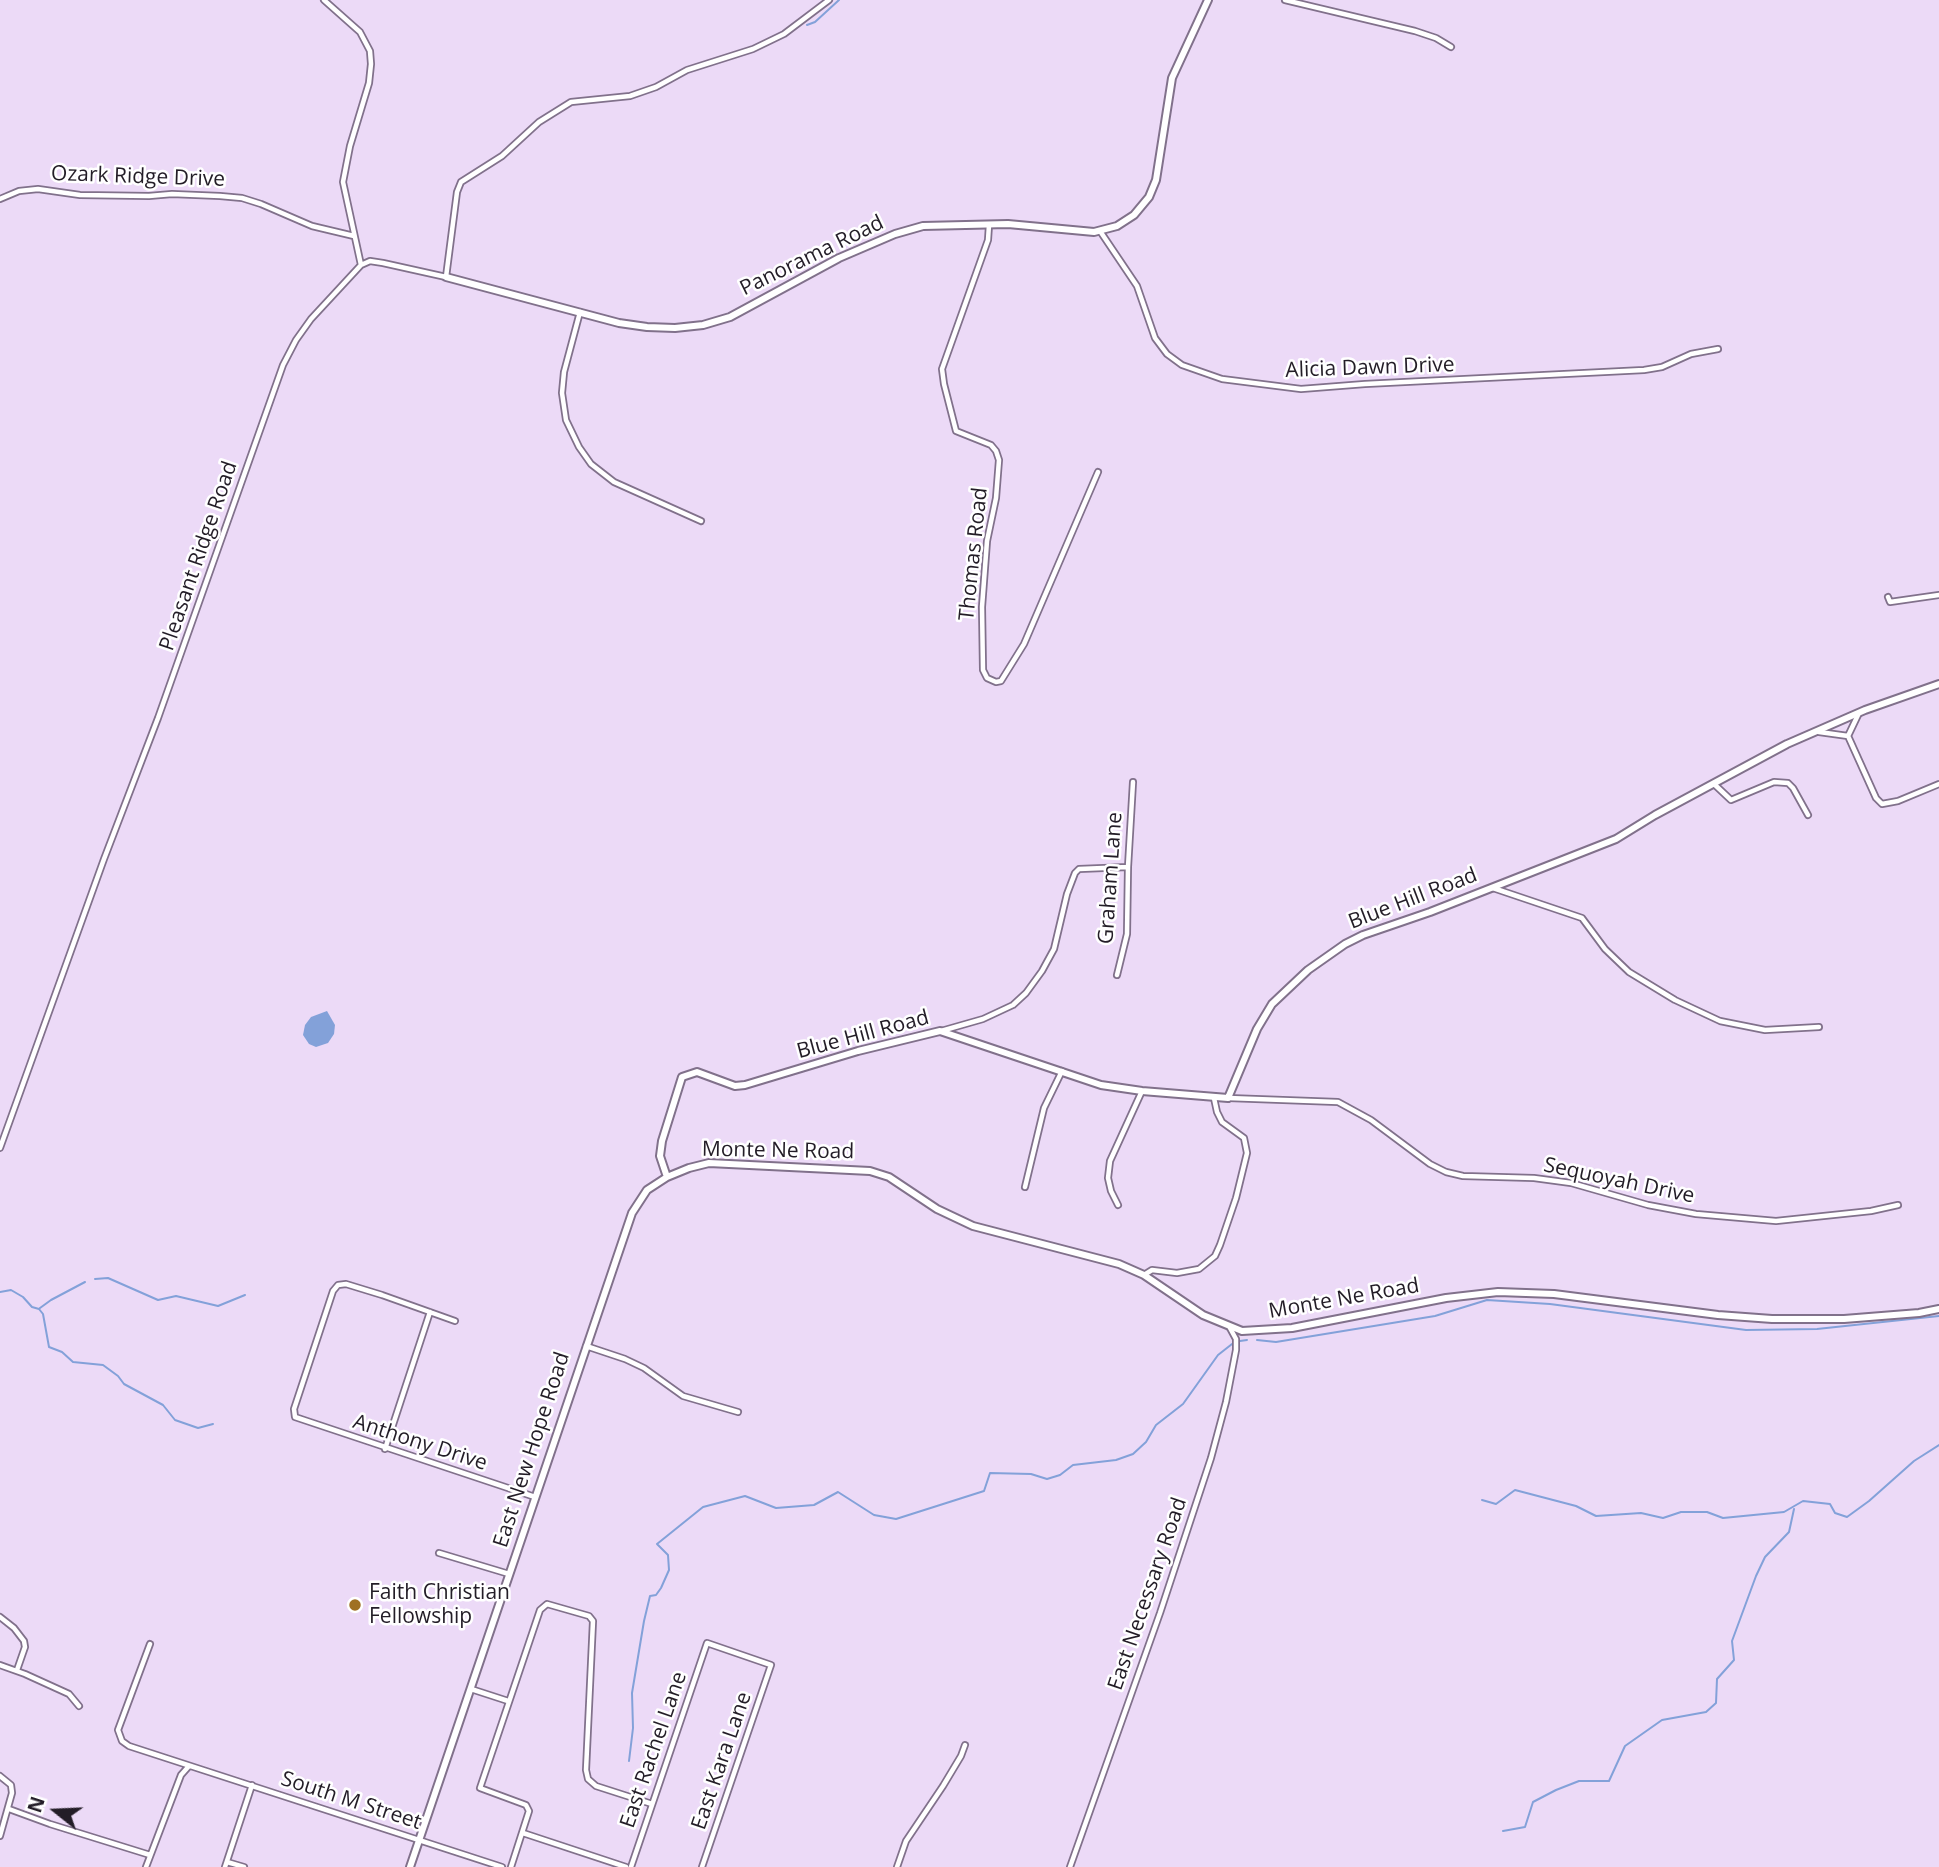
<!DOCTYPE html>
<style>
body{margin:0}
#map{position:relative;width:1939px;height:1867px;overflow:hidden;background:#ecdaf7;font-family:"Open Sans",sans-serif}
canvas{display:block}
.north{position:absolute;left:21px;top:1776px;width:70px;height:70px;-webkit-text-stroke:5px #fff;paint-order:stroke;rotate:288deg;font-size:19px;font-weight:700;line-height:28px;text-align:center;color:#231d27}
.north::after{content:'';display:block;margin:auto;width:24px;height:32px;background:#231d27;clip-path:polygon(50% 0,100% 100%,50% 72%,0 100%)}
</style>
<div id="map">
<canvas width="1939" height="1867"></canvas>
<div class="north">N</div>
</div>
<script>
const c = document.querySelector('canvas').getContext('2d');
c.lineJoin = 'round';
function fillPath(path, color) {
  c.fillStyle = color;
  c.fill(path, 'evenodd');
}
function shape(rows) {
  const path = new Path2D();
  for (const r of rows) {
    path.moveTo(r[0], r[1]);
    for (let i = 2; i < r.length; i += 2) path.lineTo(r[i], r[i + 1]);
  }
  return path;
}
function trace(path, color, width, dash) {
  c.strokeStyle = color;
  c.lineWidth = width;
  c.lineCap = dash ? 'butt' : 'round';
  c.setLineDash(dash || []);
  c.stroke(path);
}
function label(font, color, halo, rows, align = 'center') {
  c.font = font + ' "Open Sans",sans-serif';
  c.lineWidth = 5;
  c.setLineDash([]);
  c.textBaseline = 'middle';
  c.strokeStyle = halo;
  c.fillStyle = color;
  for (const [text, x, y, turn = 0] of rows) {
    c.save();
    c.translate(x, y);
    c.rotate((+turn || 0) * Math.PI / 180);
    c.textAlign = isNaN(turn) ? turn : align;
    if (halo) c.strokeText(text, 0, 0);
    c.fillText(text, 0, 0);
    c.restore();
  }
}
fillPath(shape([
 [327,1011,335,1025,334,1034,328,1043,316,1047,309,1044,303,1035,305,1025,311,1017]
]), '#83a1d9');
trace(shape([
 [807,25,815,22,839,0],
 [95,1279,108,1278,158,1300,176,1296,218,1306,245,1295],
 [0,1292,11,1290,23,1297,32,1307,39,1309,43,1314,49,1347,62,1352,73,1362,103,1365,118,1376,124,1384,163,1405,175,1420,198,1428,213,1424],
 [40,1308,51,1300,85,1282],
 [1257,1340,1276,1342,1435,1316,1487,1300,1550,1304,1746,1330,1817,1329,1939,1316],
 [1240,1341,1247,1340],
 [1482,1500,1496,1504,1515,1490,1576,1506,1596,1516,1641,1513,1663,1518,1681,1512,1707,1512,1723,1518,1784,1512,1803,1501,1830,1504,1835,1513,1847,1517,1869,1501,1914,1461,1939,1445],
 [629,1761,633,1728,632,1693,644,1621,650,1596,656,1595,661,1588,669,1570,668,1555,657,1544,703,1507,745,1496,776,1508,814,1505,838,1492,874,1515,896,1519,984,1491,990,1473,1031,1474,1047,1479,1060,1475,1073,1465,1116,1460,1133,1454,1146,1442,1156,1425,1183,1404,1218,1355,1232,1344],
 [1503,1831,1525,1827,1533,1802,1556,1790,1579,1781,1609,1781,1625,1746,1662,1720,1706,1712,1716,1703,1717,1679,1734,1660,1732,1641,1756,1576,1765,1557,1789,1532,1794,1509]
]), '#83a1d9', 2);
const street = shape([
 [1285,0,1415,31,1436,38,1451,47],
 [0,199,19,191,38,189,80,195,149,196,172,194,220,196,242,198,261,204,312,226,354,236],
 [989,225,988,240,942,369,944,384,956,431,991,445,996,451,999,460,996,498,987,541,982,607,983,670,987,678,996,682,1001,681,1024,644,1098,472],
 [1100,231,1137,286,1155,338,1167,354,1182,365,1222,379,1301,389,1365,384,1644,370,1662,367,1691,354,1718,349],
 [361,265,370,261,383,263,446,277,457,192,461,182,502,156,539,122,571,102,630,96,656,87,687,70,753,49,784,34,829,0],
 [580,312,564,372,562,393,566,420,579,447,591,464,614,482,701,521],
 [1888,597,1890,602,1939,595],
 [1819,732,1848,736,1876,798,1882,804,1898,801,1939,784],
 [1848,736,1858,715],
 [1714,784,1731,800,1774,782,1788,783,1793,788,1808,815],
 [1493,888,1582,918,1605,949,1629,972,1675,1000,1720,1021,1765,1030,1819,1027],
 [1117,975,1127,934,1128,867,1133,782],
 [941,1031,983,1019,1013,1005,1026,993,1042,971,1054,949,1067,894,1075,873,1079,869,1128,867],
 [1228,1098,1338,1102,1371,1120,1430,1164,1446,1172,1463,1176,1534,1178,1571,1183,1648,1205,1696,1214,1776,1221,1871,1211,1898,1205],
 [0,1148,104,859,158,718,283,365,296,340,311,319,361,265,343,182,350,146,369,83,371,64,370,51,360,32,324,0],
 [1025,1187,1044,1108,1062,1071],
 [1118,1205,1111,1191,1108,1178,1110,1161,1142,1091],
 [1144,1275,1152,1270,1177,1273,1199,1269,1215,1256,1220,1245,1236,1198,1247,1153,1244,1138,1222,1122,1217,1112,1214,1098],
 [455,1321,382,1295,346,1284,338,1285,333,1291,294,1409,295,1417,535,1497],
 [586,1346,625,1359,644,1368,683,1396,738,1412],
 [385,1449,430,1312],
 [439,1553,509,1574],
 [0,1617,14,1628,24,1641,25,1647,17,1670],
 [150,1644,118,1730,122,1741,129,1746,502,1867],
 [0,1665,25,1674,69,1694,79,1706],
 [471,1689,508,1701],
 [0,1776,11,1785,12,1793,0,1836],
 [9,1809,50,1824,150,1855],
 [523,1833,626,1867],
 [227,1862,244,1867],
 [146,1867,181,1775,189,1766],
 [225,1867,252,1785],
 [511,1867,529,1811,526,1805,480,1788,540,1610,547,1604,589,1616,593,1621,586,1770,588,1779,596,1786,652,1804],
 [631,1867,707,1643,771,1665,702,1867],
 [897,1867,906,1841,943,1786,961,1756,965,1745],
 [1070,1867,1160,1613,1211,1458,1226,1402,1236,1350,1236,1339,1230,1328]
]);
const secondary = shape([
 [446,277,619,323,647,327,675,328,703,325,730,317,839,258,895,234,923,226,1008,224,1094,232,1117,226,1134,215,1149,197,1156,180,1172,78,1208,0],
 [667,1177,660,1156,662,1141,682,1077,697,1072,735,1086,745,1085,858,1051,940,1031,1101,1085,1142,1091,1228,1098,1257,1029,1272,1004,1308,970,1345,944,1363,935,1430,912,1616,839,1655,815,1787,744,1865,710,1939,684],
 [410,1867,632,1213,647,1190,667,1177,689,1168,709,1163,870,1171,889,1177,937,1209,973,1226,1119,1264,1144,1275,1203,1315,1242,1331,1292,1328,1446,1298,1498,1292,1554,1294,1718,1315,1772,1319,1844,1319,1919,1313,1939,1309]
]);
trace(street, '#81718b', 8);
trace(secondary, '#81718b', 10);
trace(street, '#fff', 4.5);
trace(secondary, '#fff', 6);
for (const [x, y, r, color] of [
 [355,1605,7,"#9f7023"]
]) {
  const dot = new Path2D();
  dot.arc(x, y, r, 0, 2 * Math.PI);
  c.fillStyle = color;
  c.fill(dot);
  trace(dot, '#fff', 2.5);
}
label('21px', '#231d27', '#fff', [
 ["Ozark Ridge Drive",138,177,2],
 ["Panorama Road",812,256,-26],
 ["Alicia Dawn Drive",1370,368,-2],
 ["Thomas Road",974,554,-84],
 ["Pleasant Ridge Road",199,556,-71],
 ["Graham Lane",1111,878,-86],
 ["Blue Hill Road",1413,899,-21],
 ["Blue Hill Road",863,1035,-15],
 ["Monte Ne Road",778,1151,1],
 ["Sequoyah Drive",1619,1181,12],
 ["Monte Ne Road",1344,1299,-10],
 ["Anthony Drive",420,1443,18],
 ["East New Hope Road",532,1450,-72],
 ["East Necessary Road",1148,1594,-71],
 ["East Rachel Lane",654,1750,-71],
 ["East Kara Lane",722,1761,-71],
 ["South M Street",351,1801,18]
]);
label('21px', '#231d27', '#fff', [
 ["Faith Christian",369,1593],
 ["Fellowship",369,1617]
], 'left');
</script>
